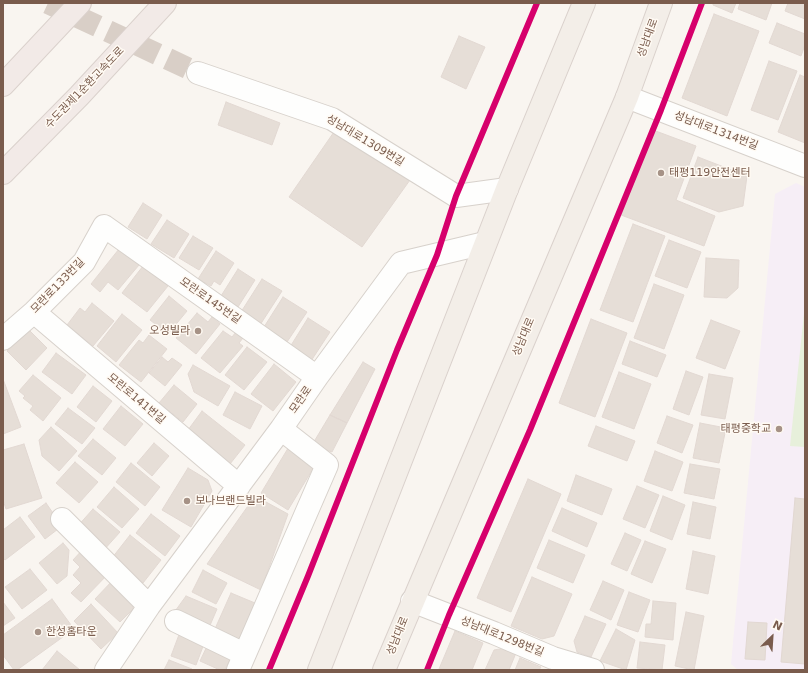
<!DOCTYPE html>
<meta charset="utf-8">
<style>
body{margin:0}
#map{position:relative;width:808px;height:673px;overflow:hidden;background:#f9f5f0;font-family:"DejaVu Sans",sans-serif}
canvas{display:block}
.frame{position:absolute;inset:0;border:4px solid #7a5c4d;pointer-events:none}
.north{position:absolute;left:752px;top:617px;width:40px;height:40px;-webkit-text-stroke:3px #fffaf3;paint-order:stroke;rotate:25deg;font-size:11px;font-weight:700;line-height:16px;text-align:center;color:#7a5c4d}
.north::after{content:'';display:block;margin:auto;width:14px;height:18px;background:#7a5c4d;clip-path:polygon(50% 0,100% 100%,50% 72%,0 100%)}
</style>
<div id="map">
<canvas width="808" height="673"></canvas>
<div class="frame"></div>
<div class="north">N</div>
</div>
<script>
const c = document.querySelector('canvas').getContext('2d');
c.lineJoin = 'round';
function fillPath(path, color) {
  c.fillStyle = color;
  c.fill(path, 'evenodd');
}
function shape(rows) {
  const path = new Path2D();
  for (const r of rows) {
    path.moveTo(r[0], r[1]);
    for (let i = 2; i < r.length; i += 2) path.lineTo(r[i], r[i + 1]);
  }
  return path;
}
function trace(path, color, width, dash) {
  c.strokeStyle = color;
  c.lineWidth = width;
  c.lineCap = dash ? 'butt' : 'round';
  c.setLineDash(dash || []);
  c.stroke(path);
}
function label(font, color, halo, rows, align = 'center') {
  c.font = font + ' "DejaVu Sans","Noto Sans KR",sans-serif';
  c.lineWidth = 3;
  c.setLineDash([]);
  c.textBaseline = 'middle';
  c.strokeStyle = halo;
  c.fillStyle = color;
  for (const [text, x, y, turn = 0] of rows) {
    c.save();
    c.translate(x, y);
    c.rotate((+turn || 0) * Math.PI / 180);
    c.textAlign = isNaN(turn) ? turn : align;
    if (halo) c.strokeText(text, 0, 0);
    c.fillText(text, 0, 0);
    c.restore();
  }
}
fillPath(shape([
 [796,183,805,187,805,670,738,670,731,664,775,194]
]), '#f6eef6');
fillPath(shape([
 [805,304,805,447,790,446]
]), '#e7f0db');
const building = shape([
 [713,3,736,3,732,13,713,5,713,3],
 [740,3,772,3,766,20,738,9,740,3],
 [788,3,805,3,805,19,785,11,788,3],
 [714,14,759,31,727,116,682,98,714,14],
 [777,23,805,34,805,45,801,56,769,43,777,23],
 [459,36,485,47,466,89,441,77,459,36],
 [769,61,797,71,778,120,751,110,769,61],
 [800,75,805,77,805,143,778,132,800,75],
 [226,102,280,123,272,145,218,125,226,102],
 [336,129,410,180,362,247,289,197,336,129],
 [653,130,696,146,676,200,715,216,704,246,621,215,653,130],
 [698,157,747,176,743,206,719,212,683,198,698,157],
 [143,203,162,215,147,239,128,227,143,203],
 [167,220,189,234,174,258,151,244,167,220],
 [633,224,665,236,633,322,600,310,633,224],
 [193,236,213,248,199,270,179,258,193,236],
 [669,240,701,252,687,288,655,276,669,240],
 [119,249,139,265,118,290,108,282,100,292,91,284,119,249],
 [216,251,234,263,220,285,214,281,211,286,198,279,216,251],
 [706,258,739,260,738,288,727,298,704,297,706,258],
 [143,266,168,286,147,312,122,293,143,266],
 [238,269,255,280,238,307,221,296,238,269],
 [262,279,282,291,260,325,241,312,262,279],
 [654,284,684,295,664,349,634,338,654,284],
 [169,296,187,311,168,334,150,320,169,296],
 [283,297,307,312,287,342,264,327,283,297],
 [92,303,114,321,93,346,67,325,80,308,85,312,92,303],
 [197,313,208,322,212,317,220,324,196,354,176,338,197,313],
 [122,314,142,330,116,362,97,346,122,314],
 [308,318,330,332,311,361,290,347,308,318],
 [591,319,627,333,595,417,559,403,591,319],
 [711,320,740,331,725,369,696,358,711,320],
 [28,329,47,348,26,370,7,351,28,329],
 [223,331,232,337,236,332,243,338,239,343,243,346,220,373,201,358,223,331],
 [149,335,167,349,141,382,119,365,139,340,143,343,149,335],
 [630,341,666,355,657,377,622,364,630,341],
 [247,347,267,362,244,390,225,375,247,347],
 [56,353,86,375,72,394,42,372,56,353],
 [162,357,168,362,172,358,182,365,165,386,149,373,162,357],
 [363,362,375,369,347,423,330,415,363,362],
 [274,364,296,382,273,411,251,394,274,364],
 [193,365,230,386,218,406,194,392,188,374,193,365],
 [686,371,703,377,689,415,673,409,686,371],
 [619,372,651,384,634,429,602,417,619,372],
 [709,374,733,378,725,419,701,415,709,374],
 [33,375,61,398,43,421,30,410,33,406,23,398,25,396,19,391,33,375],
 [3,379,21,427,3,434,3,379],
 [174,385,197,404,183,422,159,403,174,385],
 [93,386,112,401,96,422,77,407,93,386],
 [235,392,262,406,250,429,223,415,235,392],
 [121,406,143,424,125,446,103,429,121,406],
 [68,408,95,428,82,444,55,424,68,408],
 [202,411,245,445,230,464,188,430,202,411],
 [330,415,347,423,332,452,312,445,330,415],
 [667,416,693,425,682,453,657,443,667,416],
 [700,423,726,428,719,463,693,458,700,423],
 [596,426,635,441,627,461,588,446,596,426],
 [51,427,77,451,59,471,42,456,39,440,51,427],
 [93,439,116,458,102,475,78,456,93,439],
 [154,443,169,456,152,476,137,463,154,443],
 [24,444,42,498,6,509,3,500,3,450,24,444],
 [290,445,317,462,288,510,261,493,290,445],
 [655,451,683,462,672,491,644,481,655,451],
 [75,462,98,482,79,503,56,483,75,462],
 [131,463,160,487,145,506,116,482,131,463],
 [690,464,720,469,714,499,684,493,690,464],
 [188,468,208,480,212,491,191,527,162,510,188,468],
 [576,475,612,489,602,515,567,501,576,475],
 [528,479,561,494,511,612,477,598,528,479],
 [637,486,659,495,645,528,623,519,637,486],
 [114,487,139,509,122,528,97,507,114,487],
 [255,496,288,514,261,590,207,564,255,496],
 [663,496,685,505,672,540,650,531,663,496],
 [795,498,805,499,805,664,781,662,795,498],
 [693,502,716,507,710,539,687,534,693,502],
 [46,503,62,526,45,539,28,516,46,503],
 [562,508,597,523,587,547,552,531,562,508],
 [93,509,120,532,103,551,76,528,93,509],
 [151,514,180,536,165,556,136,533,151,514],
 [20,517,35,537,5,560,3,558,3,530,20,517],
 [625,533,641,540,627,571,611,564,625,533],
 [130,535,161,560,143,583,112,558,130,535],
 [549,540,585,555,573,583,537,568,549,540],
 [645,541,666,549,652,583,631,574,645,541],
 [63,543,69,550,67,576,57,584,39,563,63,543],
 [85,547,110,572,81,602,71,593,81,583,73,575,80,567,73,560,85,547],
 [693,551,715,556,708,594,686,589,693,551],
 [30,569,47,590,22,609,5,587,30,569],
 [203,570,227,583,216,604,192,592,203,570],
 [532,577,572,594,554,636,542,639,511,626,532,577],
 [114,579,132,596,133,609,120,622,95,599,114,579],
 [603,581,624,590,611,620,590,610,603,581],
 [629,592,650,600,638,632,617,625,629,592],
 [231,593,255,603,238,642,214,631,231,593],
 [186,596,217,609,208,630,173,614,186,596],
 [52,599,74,629,17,670,14,670,3,655,3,635,52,599],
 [653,601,676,603,673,640,645,637,646,624,651,624,653,601],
 [3,602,15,618,3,626,3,602],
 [91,604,118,633,101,649,74,621,91,604],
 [686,612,704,616,694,670,675,666,686,612],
 [585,616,606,624,591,657,577,652,574,641,585,616],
 [748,622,767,623,765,660,745,659,748,622],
 [616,629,635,640,626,670,600,661,616,629],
 [455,631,483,643,472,670,439,669,455,631],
 [180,632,205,641,196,665,171,656,180,632],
 [209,642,233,653,225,670,220,670,200,661,209,642],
 [640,642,665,645,662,670,637,668,640,642],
 [505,648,516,653,509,670,485,670,494,650,505,648],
 [57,651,80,670,42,670,57,651],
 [520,658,541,667,539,670,515,670,520,658],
 [169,660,192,669,192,670,164,670,169,660]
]);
fillPath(building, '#e6ded7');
trace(building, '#e2d8d2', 1);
trace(shape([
 [48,3,198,73]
]), '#d9cfc7', 22, [22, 11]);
const minor = shape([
 [198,73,332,119,456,196,507,189],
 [627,97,805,166],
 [34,312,239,486],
 [3,339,34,312,84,262,104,226,317,377],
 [62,519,149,606],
 [412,601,494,633,553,658,593,670],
 [176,621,244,654],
 [106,670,149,606,281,429,317,377,401,263,485,243],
 [238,670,327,465,281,429]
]);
const major = shape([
 [319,670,507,189,584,3],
 [384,670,627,97,661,3]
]);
const highway = shape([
 [3,85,80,3],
 [3,173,79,96,165,3]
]);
trace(minor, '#d7d1cb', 24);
trace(major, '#dad1cc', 24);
trace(highway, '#dad1cc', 24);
trace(minor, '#fefefd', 22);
trace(major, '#f3eee8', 22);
trace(highway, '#f2eae7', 22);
trace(shape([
 [269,670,308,576,397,350,437,255,456,196,537,3],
 [427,670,449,615,530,430,661,110,702,3]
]), '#d6006c', 6);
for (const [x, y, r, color] of [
 [661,173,4,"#a69286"],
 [198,331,4,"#a69286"],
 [779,429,4,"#a69286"],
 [187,501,4,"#a69286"],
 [38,632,4,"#a69286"]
]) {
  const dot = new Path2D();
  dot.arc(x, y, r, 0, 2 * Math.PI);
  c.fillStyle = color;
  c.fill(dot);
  trace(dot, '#fffaf3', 1.5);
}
label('11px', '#7a5c4d', '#fffaf3', [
 ["성남대로",648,38,-70],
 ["수도권제1순환고속도로",85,88,-46],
 ["성남대로1314번길",716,131,21],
 ["성남대로1309번길",365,141,31],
 ["모란로133번길",58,286,-46],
 ["모란로145번길",210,301,35],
 ["성남대로",524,337,-67],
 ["모란로141번길",136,399,40],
 ["모란로",301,400,-55],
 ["성남대로",398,636,-68],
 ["성남대로1298번길",502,637,22]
]);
label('11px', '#7a5c4d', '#fffaf3', [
 ["태평119안전센터",669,173],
 ["오성빌라",190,331,"right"],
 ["태평중학교",771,429,"right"],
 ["보나브랜드빌라",195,501],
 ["한성홈타운",46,632]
], 'left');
</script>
